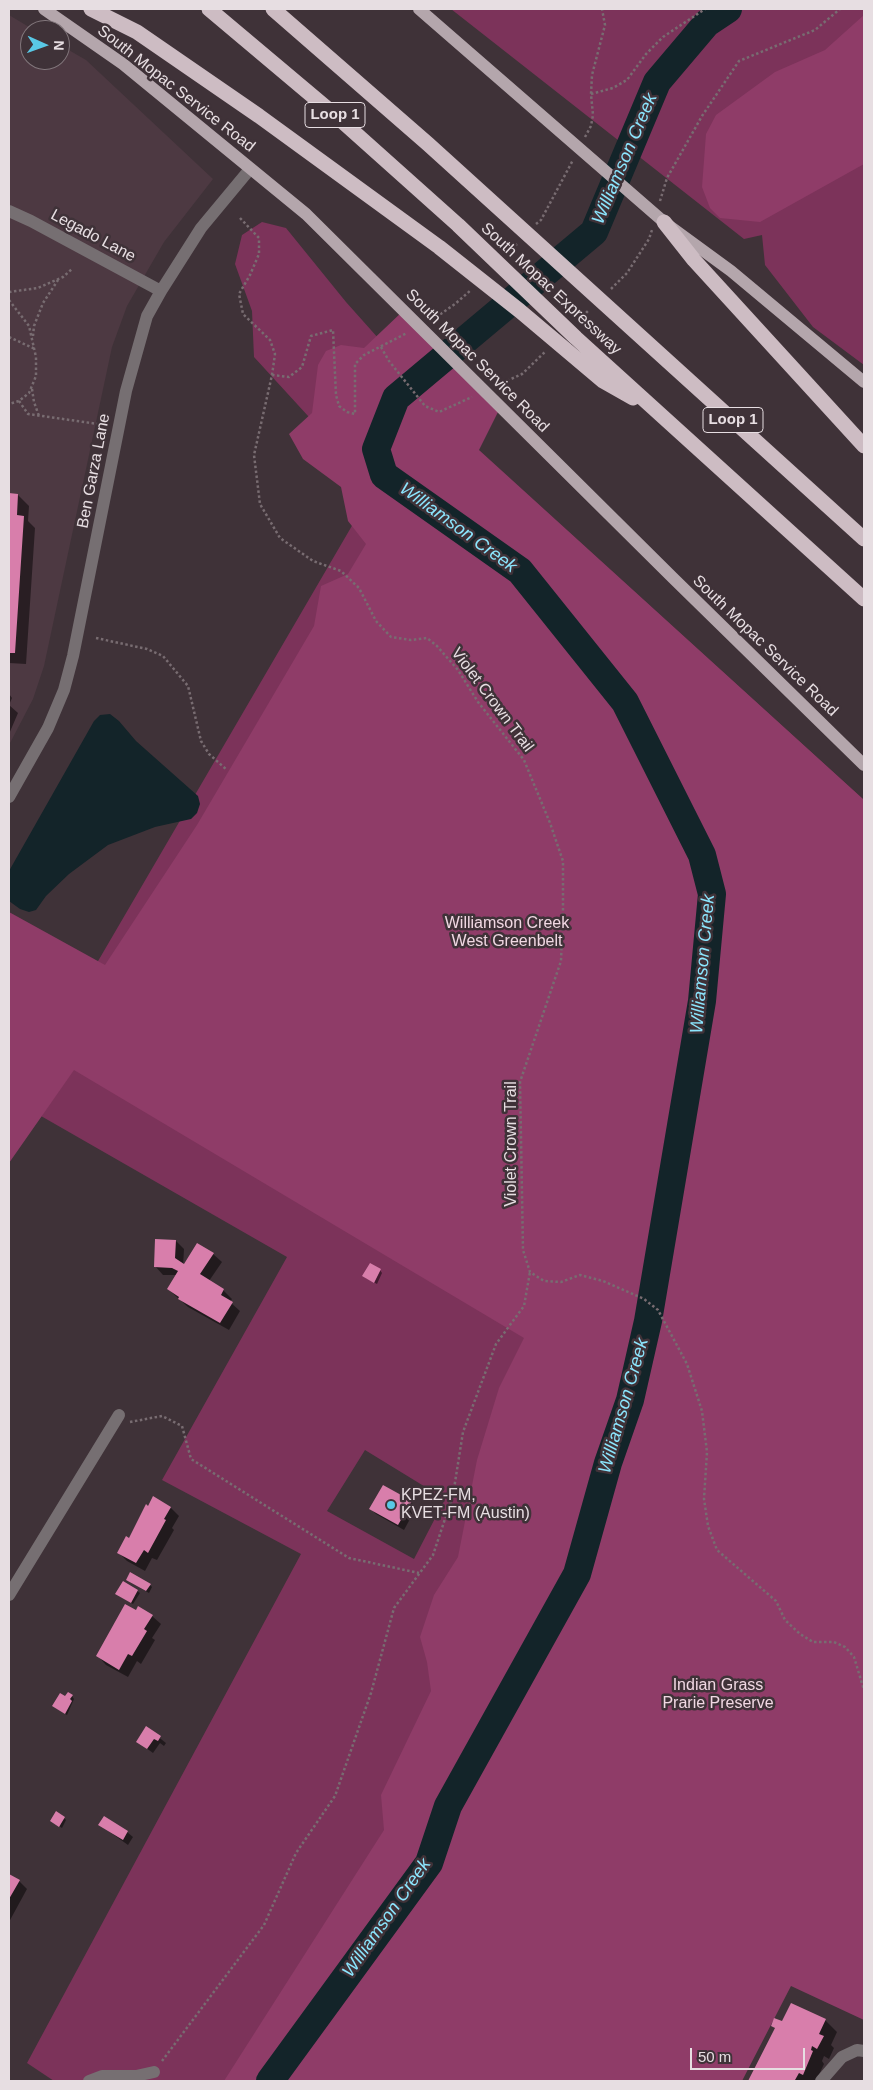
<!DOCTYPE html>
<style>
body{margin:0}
#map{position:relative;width:873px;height:2090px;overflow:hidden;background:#3f3238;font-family:Arial,sans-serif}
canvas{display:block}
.frame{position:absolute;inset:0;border:10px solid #e7dee2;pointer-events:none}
.north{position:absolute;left:20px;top:20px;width:50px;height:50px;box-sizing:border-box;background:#3f3238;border:1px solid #82777c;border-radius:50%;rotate:92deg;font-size:14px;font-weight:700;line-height:20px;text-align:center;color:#e7dee2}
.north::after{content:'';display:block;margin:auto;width:18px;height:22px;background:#59c8e5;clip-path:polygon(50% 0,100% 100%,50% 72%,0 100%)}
.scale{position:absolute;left:690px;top:2048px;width:115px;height:22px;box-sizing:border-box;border:2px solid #e7dee2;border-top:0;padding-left:6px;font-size:15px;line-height:18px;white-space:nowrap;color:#e7dee2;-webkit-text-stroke:4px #3f3238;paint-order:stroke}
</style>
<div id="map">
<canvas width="873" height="2090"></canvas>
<div class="frame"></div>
<div class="north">N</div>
<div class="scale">50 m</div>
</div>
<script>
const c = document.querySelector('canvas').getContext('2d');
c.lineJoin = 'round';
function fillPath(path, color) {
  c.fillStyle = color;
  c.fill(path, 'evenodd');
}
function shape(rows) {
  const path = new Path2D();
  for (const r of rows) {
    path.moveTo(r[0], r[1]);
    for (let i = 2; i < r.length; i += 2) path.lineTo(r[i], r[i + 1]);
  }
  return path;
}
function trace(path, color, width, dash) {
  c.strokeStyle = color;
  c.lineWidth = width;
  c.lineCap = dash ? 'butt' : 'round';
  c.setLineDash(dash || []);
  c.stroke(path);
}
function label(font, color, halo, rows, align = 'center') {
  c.font = font + ' Arial,sans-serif';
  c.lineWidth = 5;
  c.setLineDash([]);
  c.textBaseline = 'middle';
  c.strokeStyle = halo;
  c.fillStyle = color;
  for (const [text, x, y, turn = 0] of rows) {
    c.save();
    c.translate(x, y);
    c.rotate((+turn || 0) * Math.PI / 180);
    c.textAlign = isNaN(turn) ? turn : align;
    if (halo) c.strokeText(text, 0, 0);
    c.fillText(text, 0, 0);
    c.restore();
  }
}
fillPath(shape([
 [9,15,34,30,30,30,30,60,60,60,60,45,86,60,213,179,164,242,127,306,112,347,44,666,33,699,9,745]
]), '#4d3942');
fillPath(shape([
 [451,9,864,9,864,365,813,327,765,265,762,235,744,239],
 [262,222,286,228,346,302,478,450,864,800,864,1576,241,2081,54,2081,27,2063,301,1554,162,1480,287,1257,41,1116,73,1070,45,1052,374,488,254,357,252,311,235,264,242,235],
 [365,1450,445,1499,414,1559,327,1511]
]), '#7c335a');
fillPath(shape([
 [864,15,864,164,760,222,720,218,710,208,702,187,706,134,716,115,775,72,825,50],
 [403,311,500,408,479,450,864,800,864,2020,791,1986,742,2081,224,2081,384,1830,381,1795,431,1691,427,1662,420,1637,434,1595,458,1557,477,1460,499,1388,524,1338,74,1070,9,1163,9,912,105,965,197,825,314,626,321,586,348,574,366,544,348,521,341,487,303,459,289,434,312,413,318,365,326,351,341,345,364,348]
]), '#8f3c68');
fillPath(shape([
 [110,714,119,721,136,741,198,796,200,804,197,813,191,819,155,827,108,845,69,874,46,896,36,910,29,912,20,909,9,901,9,871,94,721,100,715]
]), '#132429');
fillPath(shape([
 [9,495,18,495,29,506,28,521,35,528,26,664,9,663,9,666],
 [9,694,12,698,9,705,18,713,9,734],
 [176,1241,184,1249,183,1267,213,1254,222,1262,209,1281,223,1290,232,1299,230,1302,240,1311,229,1330,188,1307,168,1289,177,1275,163,1275,155,1266],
 [380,1270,382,1273,377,1284,366,1278],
 [411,1502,416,1508,404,1530,376,1514,371,1509],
 [171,1508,179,1516,172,1528,174,1530,157,1560,152,1558,145,1571,127,1561,118,1552],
 [130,1582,150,1585,152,1587,149,1593],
 [137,1591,140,1593,133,1604,119,1596],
 [136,1612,152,1616,161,1624,152,1638,155,1640,141,1664,137,1661,128,1677,106,1665,98,1656],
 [72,1696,74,1699,67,1715,56,1708,65,1698],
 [147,1728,166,1743,164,1746,160,1743,153,1753,138,1742],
 [64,1818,66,1820,62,1828,54,1823],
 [100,1825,127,1832,133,1837,128,1845],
 [9,1875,19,1881,27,1889,9,1922],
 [825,2020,837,2032,831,2045,834,2048,829,2059,824,2056,822,2061,824,2064,816,2081,750,2081,776,2029,772,2025]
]), '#0007');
trace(shape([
 [270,2081,429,1863,448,1806,577,1574,608,1463,630,1400,648,1321,702,1001,712,894,702,855,625,702,520,571,384,475,376,449,396,398,594,232,657,82,707,23,728,9]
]), '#132429', 28);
fillPath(shape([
 [9,493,18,494,17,515,24,516,15,653,9,653],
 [155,1239,176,1240,175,1258,184,1264,197,1243,214,1253,200,1274,224,1289,221,1295,233,1302,220,1323,178,1299,179,1297,167,1289,178,1271,172,1268,154,1267],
 [370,1263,381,1269,374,1283,362,1276],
 [383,1485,412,1501,398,1525,369,1509],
 [153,1496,171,1507,164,1519,166,1520,148,1553,144,1550,136,1563,117,1553,126,1536,129,1538,146,1504,148,1506],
 [130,1572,151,1584,146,1591,126,1580],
 [123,1581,138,1590,131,1603,115,1594],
 [125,1604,136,1610,138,1606,153,1615,144,1629,147,1631,132,1656,128,1654,119,1670,96,1656],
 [68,1692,73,1695,70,1699,72,1701,65,1714,52,1706,60,1693,65,1696],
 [146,1726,161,1736,158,1741,154,1739,147,1749,136,1742],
 [56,1811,65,1817,59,1827,50,1821],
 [104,1816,128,1831,123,1840,98,1825],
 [9,1874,20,1880,9,1899],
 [791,2003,826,2019,819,2034,824,2036,817,2049,812,2046,811,2050,813,2051,803,2075,799,2073,795,2080,798,2081,748,2081,775,2028,771,2026,774,2018,782,2021]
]), '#d87eab');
trace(shape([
 [591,94,613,88,627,80,646,54,663,37,705,9],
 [585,137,591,126,593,115,591,94,592,75,605,25,602,9],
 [660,201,667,178,702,116,739,61,815,30,840,9],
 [240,218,259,238,259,254,250,275,239,294,243,314,270,340,275,354,272,375,254,455,260,504,280,538,313,561,341,571,359,588,376,621,391,637,411,640,427,638,437,646,458,670,478,702,524,760,550,823,563,861,563,909,561,961,520,1082,523,1250,530,1272,544,1281,561,1282,580,1275,603,1281,644,1299,658,1310,687,1364,702,1411,707,1452,704,1499,708,1526,717,1550,776,1601,785,1620,800,1634,813,1642,834,1642,845,1647,854,1657,864,1690],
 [536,224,541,220,573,160],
 [508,252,517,244],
 [611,289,627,273,649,239,652,230],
 [9,292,38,288,63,277,72,269],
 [9,300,29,326,36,357,36,376,29,393,19,401,9,404],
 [432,320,455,304,471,290],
 [579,320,589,310],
 [33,336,34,326,43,303,58,280],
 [9,337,35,349],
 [381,347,389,361,425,406,439,412,472,397],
 [272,375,289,377,302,367,311,336,333,330,336,395,339,406,347,412,355,414,355,364,364,355,407,333],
 [498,385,522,374,546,351],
 [32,389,34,402,39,416],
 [19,401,28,414,98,424],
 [96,638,147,649,163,656,188,686,201,741,209,754,227,770],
 [130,1422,162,1416,182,1426,191,1459,349,1558,419,1573],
 [162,2061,264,1925,296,1853,335,1796,371,1693,394,1608,433,1555,453,1495,463,1432,496,1344,524,1306,530,1272]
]), '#786c71', 2.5, [2.5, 2.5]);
trace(shape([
 [9,211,31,221,161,291],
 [9,797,48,728,64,690,73,656,126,391,147,316,161,291,201,228,250,169],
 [9,1595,119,1415],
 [89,2081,102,2076,136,2076,154,2072],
 [821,2081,842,2057,857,2050,864,2051]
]), '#766f72', 12);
trace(shape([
 [44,9,123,64,306,214,673,578,864,765],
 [419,9,664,222,731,271,864,382]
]), '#b4a6ac', 12);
trace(shape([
 [91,9,137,32,259,116,439,247,520,311,603,381,633,398],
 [209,9,335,115,458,225,576,338,864,599],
 [273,9,428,144,864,539],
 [664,222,694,260,864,446]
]), '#cdbcc3', 15);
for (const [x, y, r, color] of [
 [391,1505,5,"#59c8e5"]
]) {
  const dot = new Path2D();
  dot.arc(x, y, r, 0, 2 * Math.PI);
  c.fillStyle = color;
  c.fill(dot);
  trace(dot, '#3f3238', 2);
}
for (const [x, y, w] of [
 [335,115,60],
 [733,420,60]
]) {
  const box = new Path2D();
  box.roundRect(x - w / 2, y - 12.5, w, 25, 4);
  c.fillStyle = '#3f3238';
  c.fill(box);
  trace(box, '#e7dee2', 1);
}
label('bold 15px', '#e7dee2', null, [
 ["Loop 1",335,115],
 ["Loop 1",733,420]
]);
label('16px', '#e7dee2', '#3f3238', [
 ["South Mopac Service Road",176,89,38],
 ["Legado Lane",93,236,28],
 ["South Mopac Expressway",551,289,43],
 ["South Mopac Service Road",477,361,45],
 ["Ben Garza Lane",94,471,-79],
 ["South Mopac Service Road",765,646,44],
 ["Violet Crown Trail",492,700,53],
 ["Violet Crown Trail",512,1144,-90]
]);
label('16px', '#f1d8e3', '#3f3238', [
 ["Williamson Creek",507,924],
 ["West Greenbelt",507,942],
 ["Indian Grass",718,1686],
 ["Prarie Preserve",718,1704]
]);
label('16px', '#e7dee2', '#3f3238', [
 ["KPEZ-FM,",401,1496],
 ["KVET-FM (Austin)",401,1514]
], 'left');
label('italic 18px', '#8ce6fe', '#3f3238', [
 ["Williamson Creek",625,159,-67],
 ["Williamson Creek",458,528,36],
 ["Williamson Creek",703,964,-85],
 ["Williamson Creek",624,1406,-74],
 ["Williamson Creek",387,1918,-55]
]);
</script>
